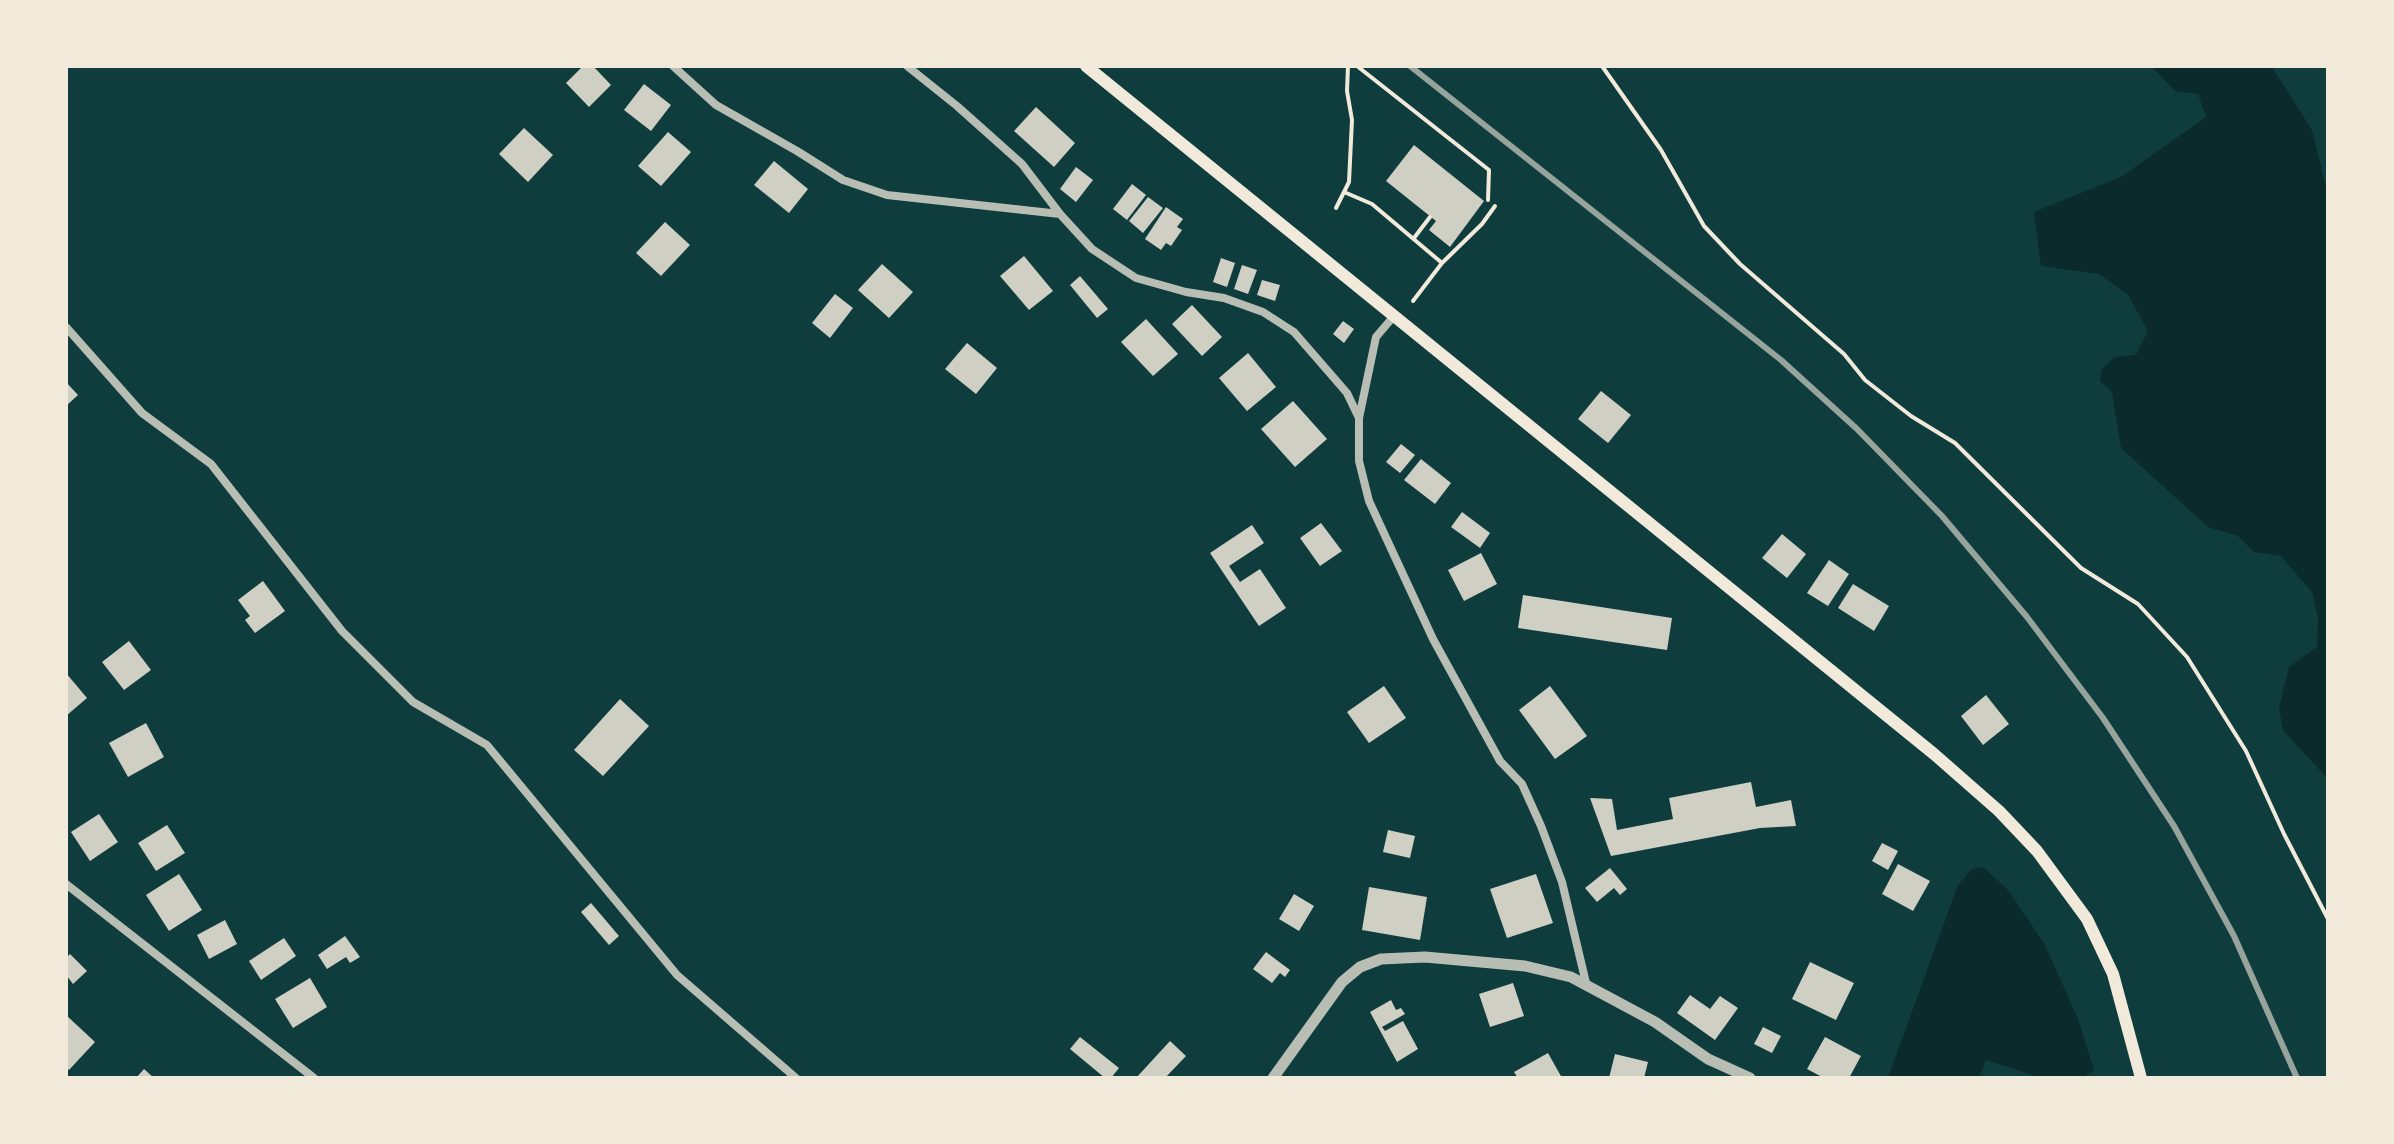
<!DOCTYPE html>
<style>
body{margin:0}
#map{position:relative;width:2394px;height:1144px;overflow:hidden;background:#0f3d3e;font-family:Poppins,sans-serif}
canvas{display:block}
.frame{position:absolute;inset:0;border:68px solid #f1e9da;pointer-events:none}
</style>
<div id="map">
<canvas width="2394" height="1144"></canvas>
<div class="frame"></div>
</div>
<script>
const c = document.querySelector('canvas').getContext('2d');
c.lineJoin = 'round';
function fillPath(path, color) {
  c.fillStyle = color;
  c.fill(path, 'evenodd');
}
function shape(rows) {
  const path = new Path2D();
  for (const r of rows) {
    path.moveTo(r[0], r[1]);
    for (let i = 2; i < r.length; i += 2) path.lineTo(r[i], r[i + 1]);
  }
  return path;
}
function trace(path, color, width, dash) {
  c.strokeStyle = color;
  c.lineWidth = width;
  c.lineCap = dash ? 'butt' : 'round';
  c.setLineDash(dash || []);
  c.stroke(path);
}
fillPath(shape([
 [2151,66,2271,66,2312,130,2328,195,2328,779,2283,730,2279,708,2289,667,2317,647,2318,618,2312,592,2281,556,2254,552,2238,536,2208,527,2121,448,2112,392,2100,381,2101,370,2115,357,2136,355,2148,331,2128,295,2099,274,2041,266,2034,212,2121,177,2206,117,2198,94,2175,91],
 [1983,867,2008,890,2045,945,2078,1019,2094,1070,2082,1078,2042,1078,1986,1060,1979,1078,1888,1078,1958,885,1972,869]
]), '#0a2a2b');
fillPath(shape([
 [583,66,593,66,611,85,589,107,566,83],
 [644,84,671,105,651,131,624,110],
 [1036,107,1075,143,1054,167,1014,131],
 [524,128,553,155,528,182,499,154],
 [668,132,691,152,661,186,638,166],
 [1414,145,1484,201,1450,247,1429,230,1436,221,1386,181],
 [774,161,808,189,789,213,754,185],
 [1076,167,1093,180,1076,202,1060,189],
 [1132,184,1146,195,1127,220,1113,209],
 [1148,197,1163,208,1143,233,1129,221],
 [1166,207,1183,219,1177,227,1182,230,1171,246,1166,243,1161,250,1145,239],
 [665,222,690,245,661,276,636,253],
 [1024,256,1053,291,1029,310,1000,276],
 [1221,258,1235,263,1227,287,1213,282],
 [882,264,913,292,889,318,858,290],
 [1242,265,1257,270,1248,294,1234,289],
 [1080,276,1108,309,1097,318,1070,285],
 [1262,280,1280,285,1275,301,1257,295],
 [835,294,853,308,830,338,812,323],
 [1192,305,1222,337,1202,356,1172,324],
 [1146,319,1178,354,1153,376,1121,342],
 [1343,321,1354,329,1344,343,1333,334],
 [967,343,997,368,976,394,945,369],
 [1248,353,1276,387,1247,411,1219,378],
 [66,382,78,395,66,406],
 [1601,391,1631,415,1608,443,1578,419],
 [1293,401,1327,439,1295,467,1261,429],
 [1401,444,1415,455,1400,473,1386,462],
 [1421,459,1451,483,1435,504,1404,480],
 [1462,512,1490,533,1480,548,1451,527],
 [1321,523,1342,551,1320,566,1300,538],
 [1252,525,1264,543,1229,566,1240,582,1260,569,1286,608,1259,626,1210,553],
 [1782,534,1806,554,1787,578,1762,558],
 [1481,553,1497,584,1464,601,1448,570],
 [1829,560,1849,574,1828,606,1807,593],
 [263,581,285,611,255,633,245,620,250,616,238,600],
 [1853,584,1889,606,1874,631,1838,608],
 [1523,595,1672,618,1667,650,1518,628],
 [129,641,151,670,124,690,102,662],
 [66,673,87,698,66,716],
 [1384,686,1406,718,1369,743,1347,712],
 [1550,686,1587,736,1555,759,1519,710],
 [1986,695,2009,724,1983,745,1961,716],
 [620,699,649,726,603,776,574,750],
 [146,723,164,757,128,777,109,743],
 [1751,782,1756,807,1791,800,1796,826,1760,828,1611,856,1590,798,1612,799,1617,830,1673,819,1669,798],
 [99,814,118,842,90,861,71,832],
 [167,825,185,853,156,871,138,843],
 [1388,830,1415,836,1410,858,1383,852],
 [1882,843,1898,851,1888,870,1872,861],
 [1898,864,1930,881,1913,911,1882,894],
 [1610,868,1627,889,1620,895,1614,888,1597,902,1585,888],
 [179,874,202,910,169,931,146,895],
 [1536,874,1553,923,1507,938,1490,889],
 [1369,887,1427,897,1420,940,1362,930],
 [1294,894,1314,906,1299,931,1279,919],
 [591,903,619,936,609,945,581,912],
 [225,920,237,944,209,959,197,935],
 [345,936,360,957,350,963,346,957,327,969,318,955],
 [284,938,296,956,261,980,249,961],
 [1266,952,1290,970,1285,977,1280,973,1272,983,1253,969],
 [70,954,87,971,73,984,66,975,66,958],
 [1810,962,1854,983,1836,1020,1792,999],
 [310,978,327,1007,293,1028,275,999],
 [1513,983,1524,1016,1490,1027,1479,994],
 [1690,995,1710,1009,1720,996,1738,1008,1715,1040,1677,1013],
 [1391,1000,1396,1010,1401,1008,1405,1014,1382,1027,1385,1031,1403,1021,1418,1049,1397,1062,1370,1012],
 [66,1015,95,1042,69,1070,66,1067],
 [1763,1027,1781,1036,1772,1053,1754,1044],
 [1080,1037,1119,1068,1111,1078,1105,1078,1070,1049],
 [1825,1037,1861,1056,1849,1078,1824,1078,1807,1069],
 [1170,1041,1186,1056,1165,1078,1136,1078],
 [1548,1053,1562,1078,1518,1078,1514,1072],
 [1615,1054,1648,1062,1644,1078,1609,1078],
 [144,1069,154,1078,136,1078]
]), '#cfcfc3');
trace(shape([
 [1357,66,1489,170,1488,200],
 [1602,66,1661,150,1704,226,1740,264,1844,354,1865,380,1911,416,1955,443,2081,568,2138,604,2187,657,2246,751,2284,834,2328,919],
 [1344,192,1372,204,1442,263],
 [1336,208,1349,182,1352,120,1347,91,1348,66],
 [1414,238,1430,217],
 [1413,301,1442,263,1482,224,1495,206]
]), '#f1e9da', 4);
trace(shape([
 [673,66,716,105,797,151,843,180,887,195,1060,214,1092,249,1136,278,1186,292,1224,298,1263,312,1294,332,1347,393,1359,418],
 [907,66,957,106,1022,164,1060,214],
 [1394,316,1376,337,1359,418,1359,461,1369,501,1433,639,1500,761,1522,784,1541,826,1562,882,1586,983],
 [66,327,142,413,211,464,342,631,413,702,487,745,677,975,796,1078],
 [66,884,314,1078]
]), '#b8beb3', 8);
trace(shape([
 [1273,1078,1342,982,1360,967,1381,959,1425,957,1525,966,1571,977,1655,1022,1708,1059,1750,1078]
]), '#b8beb3', 11);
trace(shape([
 [1086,66,1934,754,1999,811,2037,851,2087,919,2113,974,2141,1078]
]), '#f1e9da', 12);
trace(shape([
 [1410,66,1781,360,1857,429,1942,516,2027,617,2103,718,2174,826,2234,936,2297,1078]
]), '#97a49c', 6);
</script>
